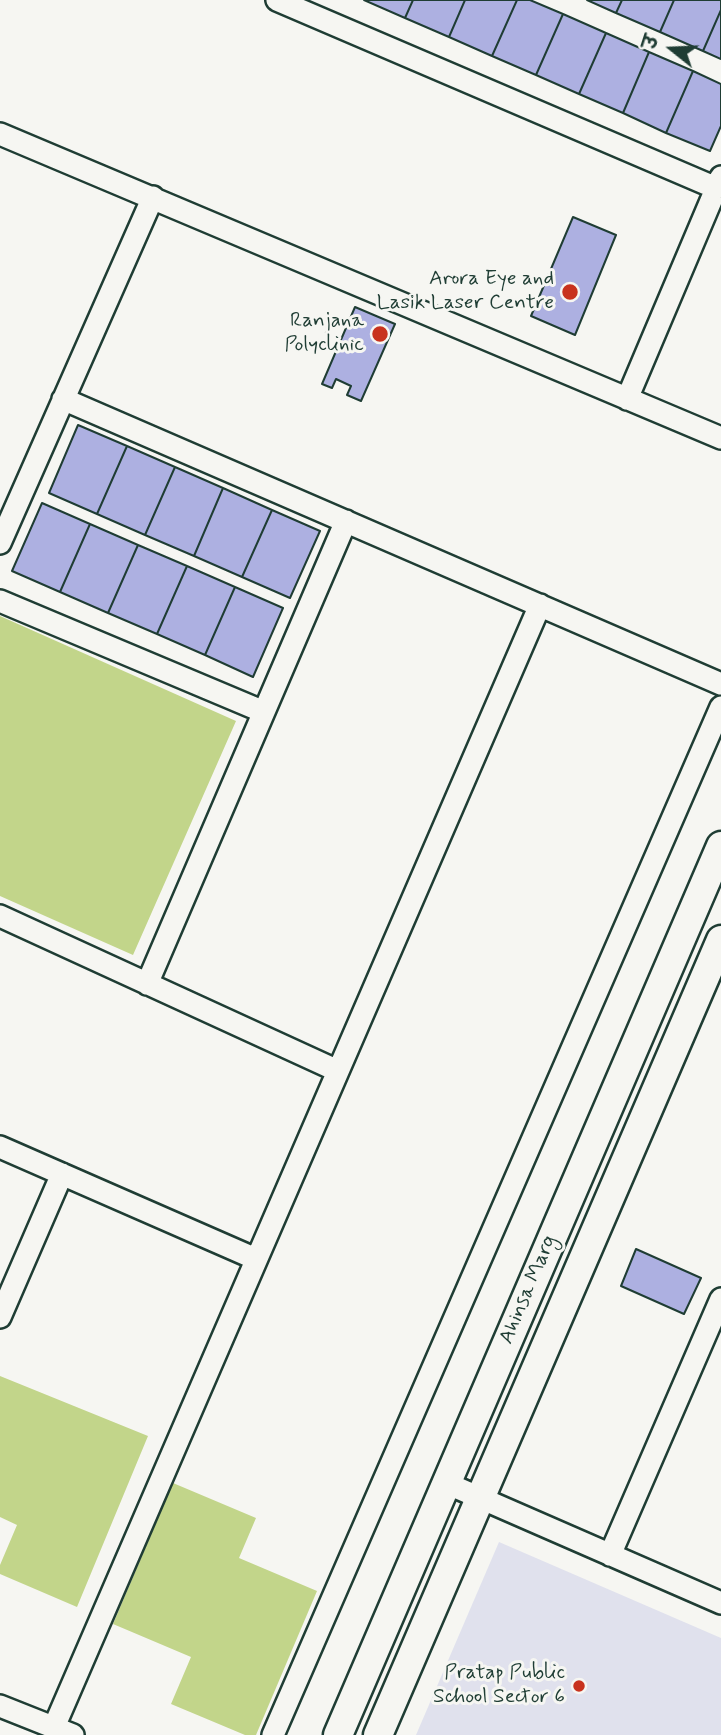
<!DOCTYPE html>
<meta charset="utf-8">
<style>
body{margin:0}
#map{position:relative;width:721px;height:1735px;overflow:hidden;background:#f6f6f2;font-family:Mynerve,"Playpen Sans Deva",sans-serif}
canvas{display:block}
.north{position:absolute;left:637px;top:14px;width:70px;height:70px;-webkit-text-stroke:5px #f6f6f2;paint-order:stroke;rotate:288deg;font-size:19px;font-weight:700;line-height:28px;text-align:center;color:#1f3d34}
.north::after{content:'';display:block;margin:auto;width:24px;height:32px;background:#1f3d34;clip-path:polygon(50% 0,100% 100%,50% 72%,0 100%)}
</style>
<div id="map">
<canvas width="721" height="1735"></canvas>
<div class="north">उ</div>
</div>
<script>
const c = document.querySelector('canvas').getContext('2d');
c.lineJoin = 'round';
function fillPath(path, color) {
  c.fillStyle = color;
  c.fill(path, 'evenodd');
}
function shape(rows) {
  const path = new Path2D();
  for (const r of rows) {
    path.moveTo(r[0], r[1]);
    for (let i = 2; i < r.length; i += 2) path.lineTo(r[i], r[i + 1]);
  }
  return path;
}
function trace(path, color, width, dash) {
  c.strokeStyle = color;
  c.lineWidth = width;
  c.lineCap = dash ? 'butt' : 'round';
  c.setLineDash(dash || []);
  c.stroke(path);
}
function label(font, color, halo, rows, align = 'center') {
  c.font = font + ' Mynerve,sans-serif';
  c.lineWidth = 6;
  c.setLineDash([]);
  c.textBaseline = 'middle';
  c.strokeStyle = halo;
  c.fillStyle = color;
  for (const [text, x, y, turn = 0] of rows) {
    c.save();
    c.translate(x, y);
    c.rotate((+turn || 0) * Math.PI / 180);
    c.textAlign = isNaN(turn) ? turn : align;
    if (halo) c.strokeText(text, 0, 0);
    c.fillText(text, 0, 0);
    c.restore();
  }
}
fillPath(shape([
 [499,1542,721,1638,721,1735,416,1735]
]), '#e0e1ed');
fillPath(shape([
 [0,616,236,721,133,955,0,896],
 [0,1376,148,1436,77,1607,0,1574,0,1565,17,1525,0,1517],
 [173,1483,256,1518,239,1558,317,1591,256,1735,245,1735,171,1704,191,1657,113,1624]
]), '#c2d58a');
const building = shape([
 [364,0,413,0,405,18,364,0],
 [413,0,465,0,449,37,405,18,413,0],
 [465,0,517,0,492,56,449,37,465,0],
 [517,0,530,0,563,14,536,75,492,56,517,0],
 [587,0,622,0,616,13,587,0],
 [622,0,674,0,660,32,616,13,622,0],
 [674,0,721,0,721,10,703,51,660,32,674,0],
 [721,10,721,59,703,51,721,10],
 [563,14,606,33,579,94,536,75,563,14],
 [606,33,649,52,623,113,579,94,606,33],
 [649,52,693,71,666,133,623,113,649,52],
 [693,71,721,84,721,126,710,151,666,133,693,71],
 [573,217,616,235,575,335,531,316,573,217],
 [355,307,395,324,361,401,347,395,351,386,336,379,332,388,322,384,355,307],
 [78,425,127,446,97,514,49,493,78,425],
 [127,446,175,467,145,535,97,514,127,446],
 [175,467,223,488,194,556,145,535,175,467],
 [223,488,272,510,242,577,194,556,223,488],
 [42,503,90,524,60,592,12,571,42,503],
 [272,510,320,531,290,598,242,577,272,510],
 [90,524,138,545,108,613,60,592,90,524],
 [138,545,187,566,157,634,108,613,138,545],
 [187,566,235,587,205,655,157,634,187,566],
 [235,587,283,608,253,677,205,655,235,587],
 [636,1249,701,1278,684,1314,621,1286,636,1249]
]);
fillPath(building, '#adb0e1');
trace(building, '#1f3d34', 2);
const minor = shape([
 [277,0,716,188],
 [0,134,721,438],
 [63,399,721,684],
 [627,399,721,177],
 [0,543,153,197],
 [0,601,264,712],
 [0,916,338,1071],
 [147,984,346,521],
 [0,1147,256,1259],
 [0,1317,62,1174],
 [446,1483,721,1603],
 [610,1555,721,1299],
 [0,1706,73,1735],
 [54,1727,540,605],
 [273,1735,721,707]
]);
const tertiary = shape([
 [338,1735,721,846],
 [378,1735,721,940]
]);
trace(minor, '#1f3d34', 26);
trace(tertiary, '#1f3d34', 33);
trace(minor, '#f6f6f2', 21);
trace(tertiary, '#f6f6f2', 28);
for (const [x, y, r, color] of [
 [570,292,9,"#c8321e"],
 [380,334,9,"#c8321e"],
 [579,1686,7,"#c8321e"]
]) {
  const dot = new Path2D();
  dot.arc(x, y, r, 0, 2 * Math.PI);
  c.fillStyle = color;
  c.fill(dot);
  trace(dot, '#f6f6f2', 2.5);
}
label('21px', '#1f3d34', '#f6f6f2', [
 ["Arora Eye and",554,280],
 ["Lasik Laser Centre",554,304],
 ["Ranjana",364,322],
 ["Polyclinic",364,346],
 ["Pratap Public",565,1674],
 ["School Sector 6",565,1698]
], 'right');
label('21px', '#1f3d34', '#f6f6f2', [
 ["Ahinsa Marg",529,1290,-67]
]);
</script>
